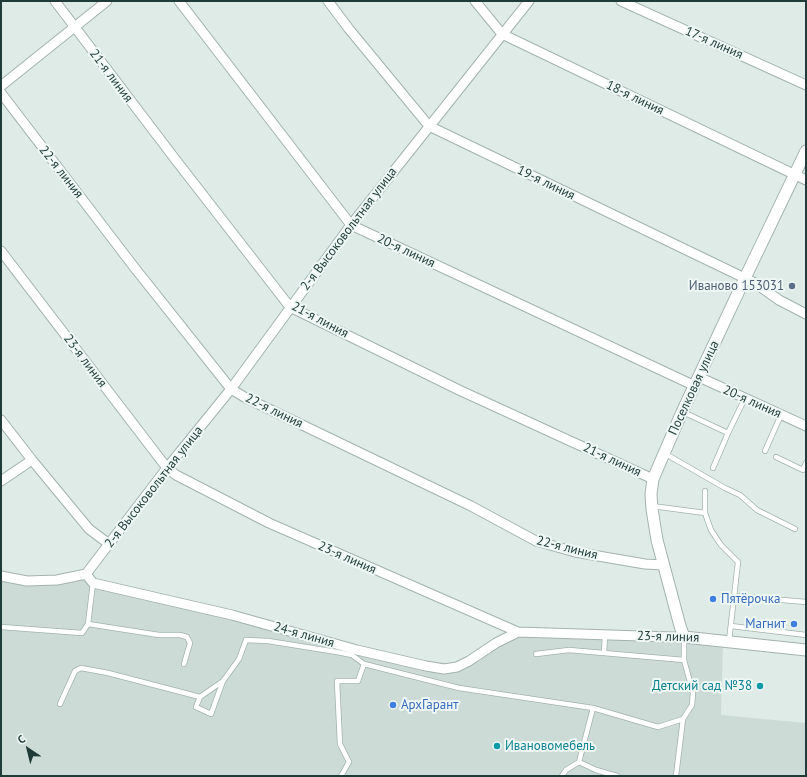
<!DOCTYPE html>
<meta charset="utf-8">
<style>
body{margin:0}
#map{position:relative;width:807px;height:777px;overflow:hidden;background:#dfebe7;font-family:"PT Sans",sans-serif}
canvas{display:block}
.frame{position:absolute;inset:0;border:2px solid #1f3c38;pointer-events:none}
.north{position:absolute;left:8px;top:729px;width:40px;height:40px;-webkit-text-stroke:3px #eff7f5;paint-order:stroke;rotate:325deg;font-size:11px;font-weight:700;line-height:16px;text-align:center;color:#1f3c38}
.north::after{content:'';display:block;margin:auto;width:14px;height:18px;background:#1f3c38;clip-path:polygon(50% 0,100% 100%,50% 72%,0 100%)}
</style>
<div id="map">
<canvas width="807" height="777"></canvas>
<div class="frame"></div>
<div class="north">С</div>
</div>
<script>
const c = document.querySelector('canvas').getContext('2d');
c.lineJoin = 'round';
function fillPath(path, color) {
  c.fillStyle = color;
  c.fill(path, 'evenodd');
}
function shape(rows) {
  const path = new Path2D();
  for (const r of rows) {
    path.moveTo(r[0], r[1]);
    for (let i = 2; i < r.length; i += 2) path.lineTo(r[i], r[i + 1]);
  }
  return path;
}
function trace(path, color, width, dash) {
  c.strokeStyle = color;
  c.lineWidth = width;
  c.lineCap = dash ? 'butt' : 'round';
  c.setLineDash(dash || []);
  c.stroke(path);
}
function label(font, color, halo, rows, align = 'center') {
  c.font = font + ' "PT Sans",sans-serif';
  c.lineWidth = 4;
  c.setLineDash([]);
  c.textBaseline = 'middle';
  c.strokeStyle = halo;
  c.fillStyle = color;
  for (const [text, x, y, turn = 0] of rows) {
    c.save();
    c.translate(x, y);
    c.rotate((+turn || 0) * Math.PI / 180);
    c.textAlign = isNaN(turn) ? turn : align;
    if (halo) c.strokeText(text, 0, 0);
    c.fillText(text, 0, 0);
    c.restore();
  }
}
fillPath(shape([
 [1,572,28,579,91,577,120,591,176,599,272,621,390,657,464,665,480,661,499,644,526,634,723,643,721,715,806,723,806,776,1,776]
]), '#cddbd6');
const service = shape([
 [683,412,728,433,713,468],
 [728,433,745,398],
 [765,451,781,415],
 [664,453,725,488,740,495,757,510,795,529],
 [776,457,803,470,806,463],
 [705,491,705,513,711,530,721,545,738,562,729,641],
 [652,506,705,513],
 [734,596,806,602],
 [88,624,159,635,180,635,187,637,190,643,184,664],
 [731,626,806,635],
 [1,627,82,633,88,624,93,583],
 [604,653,605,635],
 [536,654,569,650,684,660],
 [200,697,223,681],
 [60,704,75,671,81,668,108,673,200,697,196,707,211,714,223,681,239,659,246,640,268,641,337,652,352,655,364,664,459,688,593,708,579,762,566,770,562,776],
 [593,708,658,727,683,719,692,705,693,693,684,660,684,637],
 [579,762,596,770,617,776],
 [341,776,349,762,340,744,337,681,358,681,364,664],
 [676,776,683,719]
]);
const minor = shape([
 [55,1,175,159,290,307,459,390,653,479],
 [179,1,351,225,695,386],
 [328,1,349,29,429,126,755,283,779,300,806,314],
 [475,1,502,34,806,180],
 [621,1,806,85],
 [1,86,107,1],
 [1,93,134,267,231,389,246,398,471,506,536,541,575,552,645,564,664,565],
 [1,251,167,468,176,475,269,523,518,632,672,637,684,637],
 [699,377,806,426],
 [1,420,32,460,89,529,109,544],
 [1,481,32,460],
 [86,574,167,468,231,389,351,225,529,1],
 [86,574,93,583,232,615,357,650,426,666,444,669,457,667,469,661,496,643,518,632],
 [1,576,27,581,57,580,86,574]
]);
const tertiary = shape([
 [806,151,745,278,682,412,653,479,651,494,652,509,657,540,680,626,684,637,806,650]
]);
trace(service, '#a2b3af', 6);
trace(minor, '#a2b3af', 11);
trace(tertiary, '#a2b3af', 13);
trace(service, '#fff', 4.5);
trace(minor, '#fff', 9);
trace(tertiary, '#fff', 11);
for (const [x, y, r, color] of [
 [792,286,4,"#5c6f8a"],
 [713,599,4,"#3f7fe0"],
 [794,624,4,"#3f7fe0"],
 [760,686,4,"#0f9aa8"],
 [393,705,4,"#3f7fe0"],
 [497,746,4,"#0f9aa8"]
]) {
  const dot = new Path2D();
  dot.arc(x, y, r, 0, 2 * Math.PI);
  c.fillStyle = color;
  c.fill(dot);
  trace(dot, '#eff7f5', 1.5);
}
label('13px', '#1f3c38', '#eff7f5', [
 ["17-я линия",714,43,24],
 ["21-я линия",111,76,53],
 ["18-я линия",635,98,26],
 ["22-я линия",61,172,52],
 ["19-я линия",546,183,26],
 ["2-я Высоковольтная улица",349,229,-53],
 ["20-я линия",406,251,25],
 ["21-я линия",320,320,28],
 ["23-я линия",85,361,53],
 ["Поселковая улица",694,388,-65],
 ["20-я линия",752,402,24],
 ["22-я линия",274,411,26],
 ["21-я линия",612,460,25],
 ["2-я Высоковольтная улица",154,487,-52],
 ["22-я линия",567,548,14],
 ["23-я линия",347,558,24],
 ["24-я линия",304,635,16],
 ["23-я линия",668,637,2]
]);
label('13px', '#4e5e75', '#eff7f5', [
 ["Иваново 153031",784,286]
], 'right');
label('13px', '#366cbe', '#eff7f5', [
 ["Пятёрочка",721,599],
 ["Магнит",786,624,"right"],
 ["АрхГарант",401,705]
], 'left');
label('13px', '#0d838f', '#eff7f5', [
 ["Детский сад №38",752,686],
 ["Ивановомебель",505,746,"left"]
], 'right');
</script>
